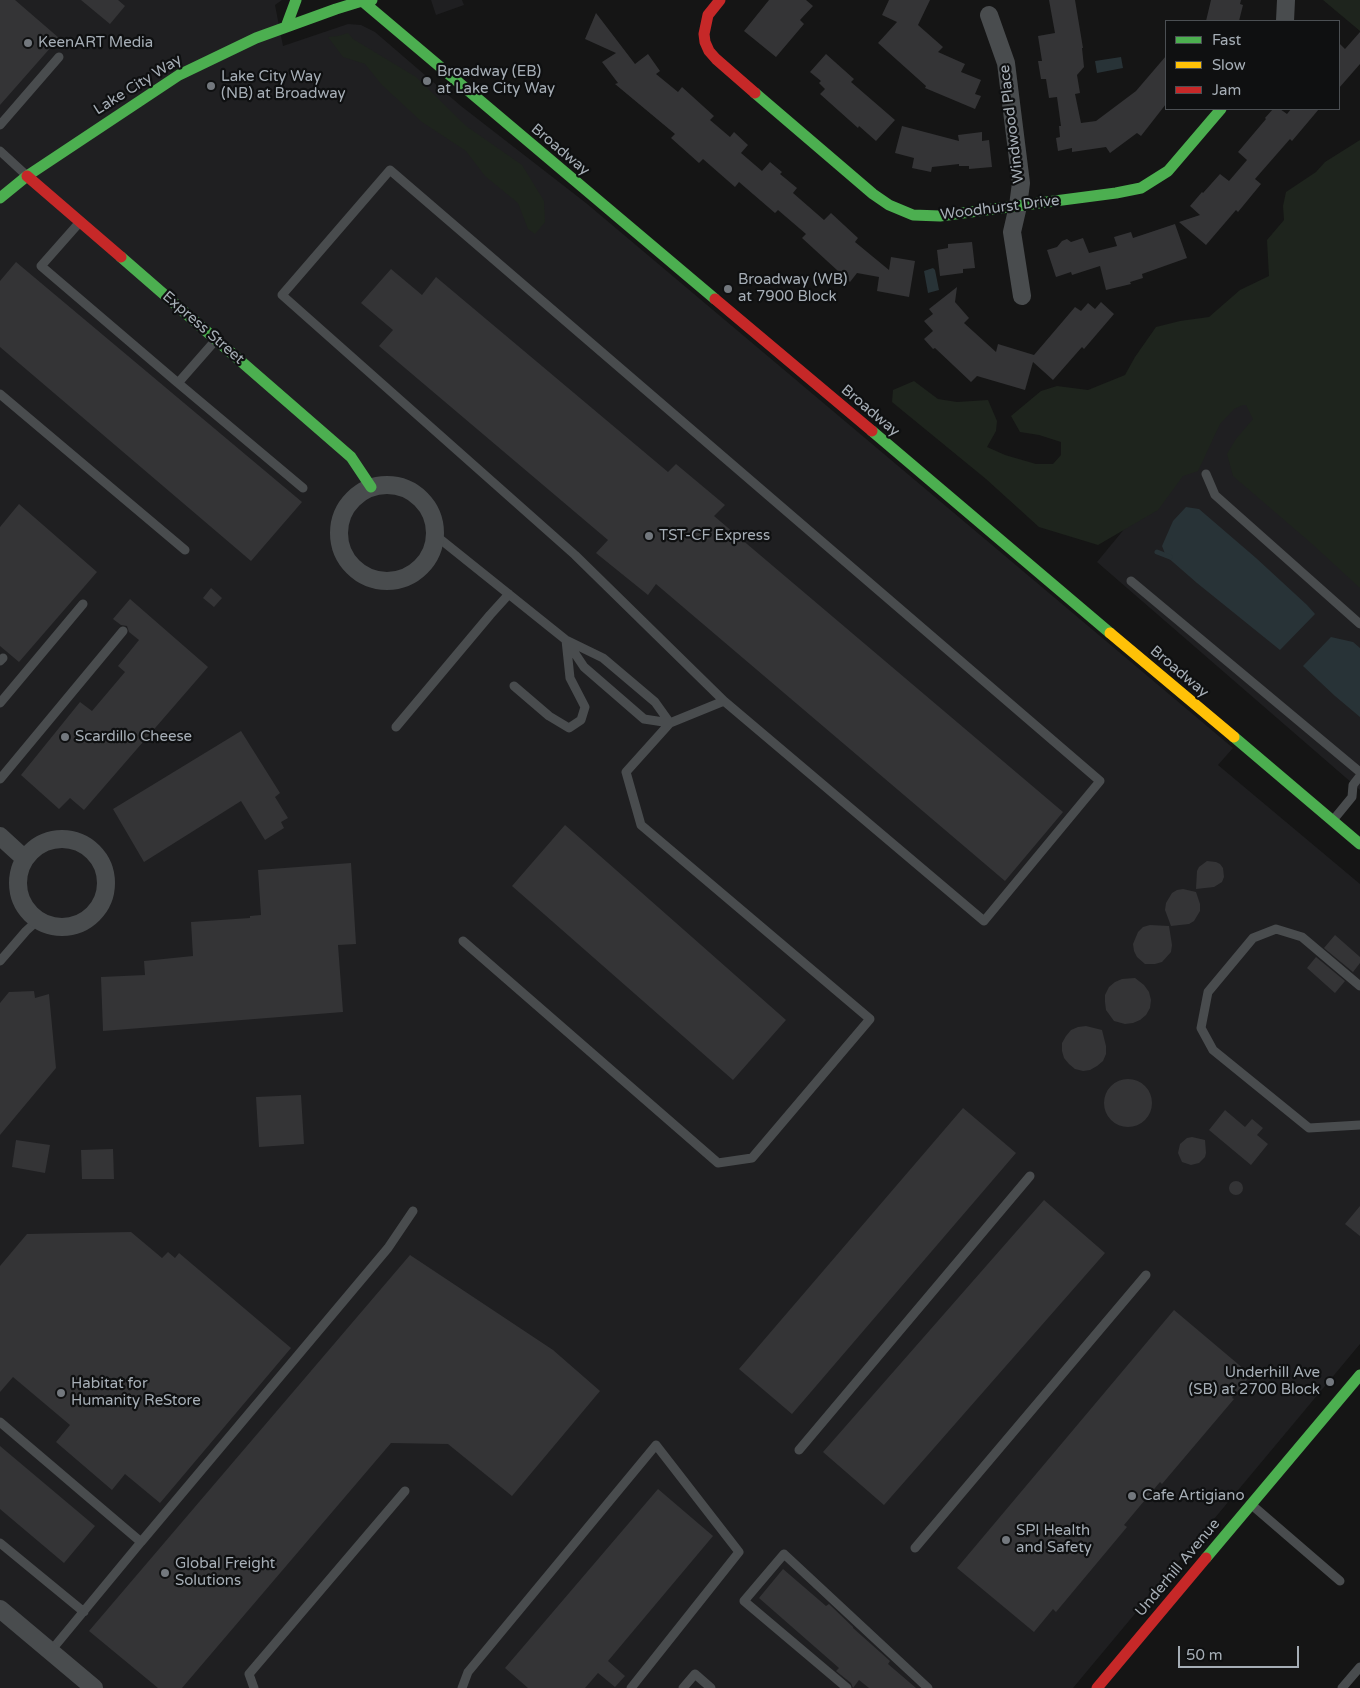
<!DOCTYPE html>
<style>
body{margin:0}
#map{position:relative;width:1360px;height:1688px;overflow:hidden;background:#151515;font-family:"Varela Round",sans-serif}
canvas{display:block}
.legend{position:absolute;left:1165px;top:20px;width:175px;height:90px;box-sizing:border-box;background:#0f1011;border:1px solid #4b4f53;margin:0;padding:6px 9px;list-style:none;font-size:15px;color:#a6aeb6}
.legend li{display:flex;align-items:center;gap:10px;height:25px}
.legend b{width:25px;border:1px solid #4b4f53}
.scale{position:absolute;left:1178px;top:1646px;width:121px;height:22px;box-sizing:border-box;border:2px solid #a6aeb6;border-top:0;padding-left:6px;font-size:15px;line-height:18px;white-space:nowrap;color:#a6aeb6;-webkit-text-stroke:4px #0f1011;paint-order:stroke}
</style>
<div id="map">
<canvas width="1360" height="1688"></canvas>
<ul class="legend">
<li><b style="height:6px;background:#4caf50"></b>Fast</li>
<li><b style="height:6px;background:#ffc107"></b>Slow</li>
<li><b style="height:6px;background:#c62828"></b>Jam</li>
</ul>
<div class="scale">50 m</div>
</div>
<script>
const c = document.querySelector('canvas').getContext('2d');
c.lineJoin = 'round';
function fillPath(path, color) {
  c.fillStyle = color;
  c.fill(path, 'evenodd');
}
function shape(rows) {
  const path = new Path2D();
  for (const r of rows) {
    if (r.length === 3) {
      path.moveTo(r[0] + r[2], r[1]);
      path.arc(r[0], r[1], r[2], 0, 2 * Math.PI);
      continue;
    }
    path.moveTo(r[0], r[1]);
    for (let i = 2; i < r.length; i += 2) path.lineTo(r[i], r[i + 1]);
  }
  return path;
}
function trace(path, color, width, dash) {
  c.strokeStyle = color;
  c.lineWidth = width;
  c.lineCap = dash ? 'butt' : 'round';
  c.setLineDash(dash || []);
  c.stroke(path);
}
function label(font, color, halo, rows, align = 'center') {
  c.font = font + ' "Varela Round",sans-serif';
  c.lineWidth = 4.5;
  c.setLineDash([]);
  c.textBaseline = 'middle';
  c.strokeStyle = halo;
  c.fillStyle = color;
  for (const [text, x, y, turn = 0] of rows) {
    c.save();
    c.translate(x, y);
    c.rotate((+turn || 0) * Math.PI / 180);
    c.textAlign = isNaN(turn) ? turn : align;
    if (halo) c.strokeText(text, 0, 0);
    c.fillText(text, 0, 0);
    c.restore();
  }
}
fillPath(shape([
 [0,0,282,0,275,5,283,46,348,24,361,25,375,32,461,106,586,203,1233,748,1218,765,1360,884,1360,1344,1073,1688,0,1688],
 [431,0,462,0,464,5,436,15],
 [1360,244,1360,790,1097,562]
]), '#1f1f21');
fillPath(shape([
 [1323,0,1360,0,1360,31],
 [348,33,353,39,416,77,466,126,522,165,544,201,545,222,535,234,528,229,518,203,485,176,466,151,422,122,382,85,365,64,343,57,328,37,338,36],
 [1360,140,1360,588,1311,543,1233,476,1227,454,1236,439,1253,419,1246,405,1243,405,1234,409,1220,424,1198,471,1183,476,1158,510,1098,545,1039,527,986,479,892,402,893,390,914,381,938,399,957,402,988,400,997,421,996,431,987,447,1005,455,1036,464,1053,464,1061,455,1061,442,1039,435,1020,432,1011,416,1041,391,1057,386,1088,390,1125,375,1135,357,1156,327,1180,321,1209,317,1240,290,1269,276,1267,240,1284,220,1283,206,1286,192,1316,172,1325,162]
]), '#1e241d');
fillPath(shape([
 [1121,57,1123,68,1097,73,1095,61],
 [933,268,935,270,939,290,928,293,924,271],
 [1186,507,1199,509,1256,558,1307,605,1315,614,1280,650,1197,583,1166,556,1162,546,1173,521],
 [1331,637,1353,642,1360,648,1360,717,1335,696,1303,666]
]), '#283337');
trace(shape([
 [1157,552,1170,557]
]), '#283337', 5);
fillPath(shape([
 [0,0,15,0,59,38,0,105],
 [81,0,118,0,125,6,110,24],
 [769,0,806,0,813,6,800,20,804,24,776,57,744,31],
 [889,0,930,0,918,25,943,47,938,52,965,64,961,72,981,80,975,94,981,96,975,109,925,88,926,86,878,43,897,22,882,15],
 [1049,0,1075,0,1083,48,1082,48,1084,67,1077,75,1080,93,1075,94,1081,123,1096,121,1136,91,1166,56,1166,104,1141,136,1137,133,1110,153,1106,147,1072,152,1072,148,1058,151,1056,138,1060,137,1059,126,1061,126,1057,97,1049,98,1046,79,1041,79,1038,61,1042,61,1038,36,1055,33],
 [1211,0,1241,0,1240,4,1243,5,1239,21,1206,21],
 [596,13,635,64,648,54,660,71,656,74,678,92,682,87,714,116,710,120,730,137,734,132,748,145,741,153,762,171,770,162,782,172,780,174,797,188,793,193,824,220,831,213,858,238,855,242,889,270,891,257,915,261,909,297,877,291,879,277,857,273,850,282,802,238,806,234,778,210,775,213,739,182,735,187,703,159,699,163,671,138,675,134,615,84,618,83,602,62,616,53,585,39],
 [1360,32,1360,64,1339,88,1339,43,1345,49],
 [826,54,854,79,851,82,895,120,876,141,859,126,858,128,820,94,825,89,819,83,821,81,810,72],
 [1273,109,1280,109,1287,114,1291,109,1319,109,1292,141,1290,139,1255,179,1261,184,1238,212,1236,210,1206,245,1179,222,1200,215,1190,206,1202,192,1203,193,1220,174,1229,181,1247,160,1238,152,1266,119,1265,118],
 [902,126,959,141,958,135,982,132,982,141,989,140,992,167,969,169,969,166,959,166,959,164,932,167,931,172,912,168,914,158,895,153],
 [1175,224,1187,258,1142,274,1143,278,1130,282,1131,284,1106,290,1100,266,1072,275,1071,272,1056,277,1047,250,1057,247,1062,241,1067,239,1071,242,1083,238,1089,253,1117,246,1114,237,1131,232,1133,238],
 [972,242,975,268,963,269,963,273,940,276,937,250,948,248,948,244],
 [16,262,302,502,251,561,0,347,0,281],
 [391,269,422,295,436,277,668,472,676,464,725,505,714,516,1063,812,1005,881,656,584,648,595,596,553,608,540,379,346,393,330,361,303],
 [957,287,955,302,969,318,964,323,996,352,998,344,1034,355,1075,307,1081,311,1088,303,1095,309,1101,302,1114,314,1084,349,1082,347,1053,380,1033,362,1025,390,977,376,971,382,935,348,933,349,924,339,933,331,924,321,933,314,929,309],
 [19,504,97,572,19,662,0,646,0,527],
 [211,588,222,598,214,607,203,598],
 [130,599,208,667,84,810,70,798,59,809,21,775,80,702,92,711,125,672,118,666,139,640,129,632,127,626,121,625,113,619],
 [241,731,280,793,275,797,288,818,281,822,284,828,265,840,241,801,144,862,113,809],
 [565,825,786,1020,733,1080,512,886],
 [1207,861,1216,862,1220,864,1223,868,1224,877,1222,882,1214,887,1196,889,1197,871,1199,867],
 [351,863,356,944,338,945,343,1012,103,1031,101,977,145,975,144,961,193,956,191,922,250,918,250,916,261,915,258,870],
 [1183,889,1196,892,1200,904,1200,911,1194,921,1189,924,1171,926,1165,910,1166,903,1172,893,1177,890],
 [1150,925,1169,926,1172,945,1171,952,1162,962,1155,964,1145,964,1137,957,1134,951,1133,944,1138,932,1143,927],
 [1335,935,1360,957,1360,963,1353,972,1324,948],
 [1316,957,1345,981,1335,993,1307,968],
 [1135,978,1144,985,1149,992,1151,1000,1150,1008,1146,1015,1140,1020,1133,1023,1125,1024,1114,1021,1106,1010,1105,1002,1105,995,1109,987,1115,982,1122,979],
 [34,991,35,998,49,994,56,1068,0,1135,0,1003,9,992],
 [1086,1026,1102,1030,1106,1046,1106,1054,1103,1061,1097,1066,1090,1070,1083,1071,1075,1069,1069,1064,1064,1058,1062,1051,1062,1043,1066,1036,1071,1030,1078,1027],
 [1128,1103,24],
 [301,1095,304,1144,259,1147,256,1097],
 [963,1108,1016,1153,792,1414,739,1369],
 [1225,1110,1245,1127,1252,1119,1263,1128,1257,1135,1268,1144,1251,1165,1209,1130],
 [1192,1137,1205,1140,1206,1153,1205,1157,1199,1163,1191,1165,1182,1162,1178,1153,1180,1144,1187,1138],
 [16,1140,50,1145,45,1173,12,1167],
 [113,1149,114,1179,82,1179,81,1150],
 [1236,1188,7],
 [1044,1200,1105,1253,884,1505,823,1452],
 [1360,1206,1360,1236,1345,1224],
 [131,1232,162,1258,168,1252,175,1258,179,1253,291,1348,160,1503,125,1474,112,1490,56,1442,70,1425,13,1377,0,1392,0,1266,27,1234],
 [410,1255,553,1350,600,1391,512,1496,448,1444,391,1443,182,1688,158,1688,89,1631],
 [1174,1310,1251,1375,1232,1398,1234,1399,1162,1484,1160,1482,1124,1525,1127,1527,1056,1612,1053,1609,1034,1632,957,1568],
 [0,1446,95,1526,64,1563,0,1509],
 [658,1489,713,1536,608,1661,625,1676,615,1687,598,1673,585,1688,528,1688,505,1668],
 [783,1569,826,1606,829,1604,831,1606,853,1627,853,1628,890,1661,888,1664,916,1688,869,1688,859,1680,853,1688,851,1683,836,1671,839,1668,759,1598]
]), '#343436');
trace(shape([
 [0,125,59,57],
 [0,151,25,174],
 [79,223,41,266,178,383],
 [214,342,178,383,303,488],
 [0,394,185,550],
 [1206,474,1215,495,1360,624],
 [435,535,566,640,603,658,655,702,670,723],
 [1131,581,1360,772],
 [568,643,584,667,644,719,670,723],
 [0,661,3,658],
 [514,686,549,716,569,728,581,720,585,707,570,678,566,640],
 [0,703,83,604],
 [396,727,490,615,509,594],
 [0,779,123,631],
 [1334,819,1352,797,1353,785,1360,776],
 [463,941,718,1163,752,1158,870,1019,641,825,626,772,670,723,724,701,984,921,1100,781,390,170,282,295,575,555,724,701],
 [0,961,26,931,38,920],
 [1360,986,1302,937,1276,929,1253,938,1208,992,1201,1028,1213,1050,1309,1128,1360,1125],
 [0,1422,141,1542,50,1652],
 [799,1450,1030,1176],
 [1253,1506,1340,1581],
 [141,1542,388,1248,413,1211],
 [0,1543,84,1612],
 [915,1548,1146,1275],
 [254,1688,249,1674,405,1491],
 [462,1688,468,1672,656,1445,739,1552,631,1688],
 [683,1688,695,1674,711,1688],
 [847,1688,744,1601,784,1554,928,1688],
 [1342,1688,1360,1667]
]), '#494c4e', 9);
trace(shape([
 [989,15,1006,63,1021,183,1018,206,1012,232,1022,296],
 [1285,21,1286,0],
 [387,533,48],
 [0,836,25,859],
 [62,883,44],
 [0,1609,94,1688]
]), '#494c4e', 18);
trace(shape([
 [361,0,715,299],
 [286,27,296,0],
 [755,93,873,194,889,205,913,215,940,216,1116,193,1141,188,1168,171,1221,109],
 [0,198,27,176,179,75,256,38,336,9,362,1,372,0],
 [121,257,351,457,371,487],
 [872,431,1110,633],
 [1234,737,1360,844],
 [1206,1558,1360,1375]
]), '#4caf50', 11);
trace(shape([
 [1110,633,1234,737]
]), '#ffc107', 11);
trace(shape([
 [720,0,708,15,704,34,705,42,709,51,716,59,755,93],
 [27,176,121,257],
 [715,299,872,431],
 [1097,1688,1206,1558]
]), '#c62828', 11);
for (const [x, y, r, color] of [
 [28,43,5,"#73787e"],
 [427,81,5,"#73787e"],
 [211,86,5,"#73787e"],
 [728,289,5,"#73787e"],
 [649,536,5,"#73787e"],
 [65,737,5,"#73787e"],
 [1330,1382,5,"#73787e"],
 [61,1393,5,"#73787e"],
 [1132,1496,5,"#73787e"],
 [1006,1540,5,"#73787e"],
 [165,1573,5,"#73787e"]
]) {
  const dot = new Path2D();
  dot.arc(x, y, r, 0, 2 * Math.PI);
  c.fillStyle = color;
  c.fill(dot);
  trace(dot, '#0f1011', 2);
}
label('15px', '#a6aeb6', '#0f1011', [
 ["KeenART Media",38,43],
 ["Broadway (EB)",437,72],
 ["at Lake City Way",437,89],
 ["Lake City Way",221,77],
 ["(NB) at Broadway",221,94],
 ["Broadway (WB)",738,280],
 ["at 7900 Block",738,297],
 ["TST-CF Express",659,536],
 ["Scardillo Cheese",75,737],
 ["Underhill Ave",1320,1373,"right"],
 ["(SB) at 2700 Block",1320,1390,"right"],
 ["Habitat for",71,1384],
 ["Humanity ReStore",71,1401],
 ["Cafe Artigiano",1142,1496],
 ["SPI Health",1016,1531],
 ["and Safety",1016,1548],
 ["Global Freight",175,1564],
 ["Solutions",175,1581]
], 'left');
label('15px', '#a6aeb6', '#0f1011', [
 ["Lake City Way",138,85,-32],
 ["Windwood Place",1012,124,-97],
 ["Broadway",560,150,40],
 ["Woodhurst Drive",1000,208,-7],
 ["Express Street",203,328,41],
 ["Broadway",870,411,40],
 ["Broadway",1179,672,40],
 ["Underhill Avenue",1178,1568,-50]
]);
</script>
